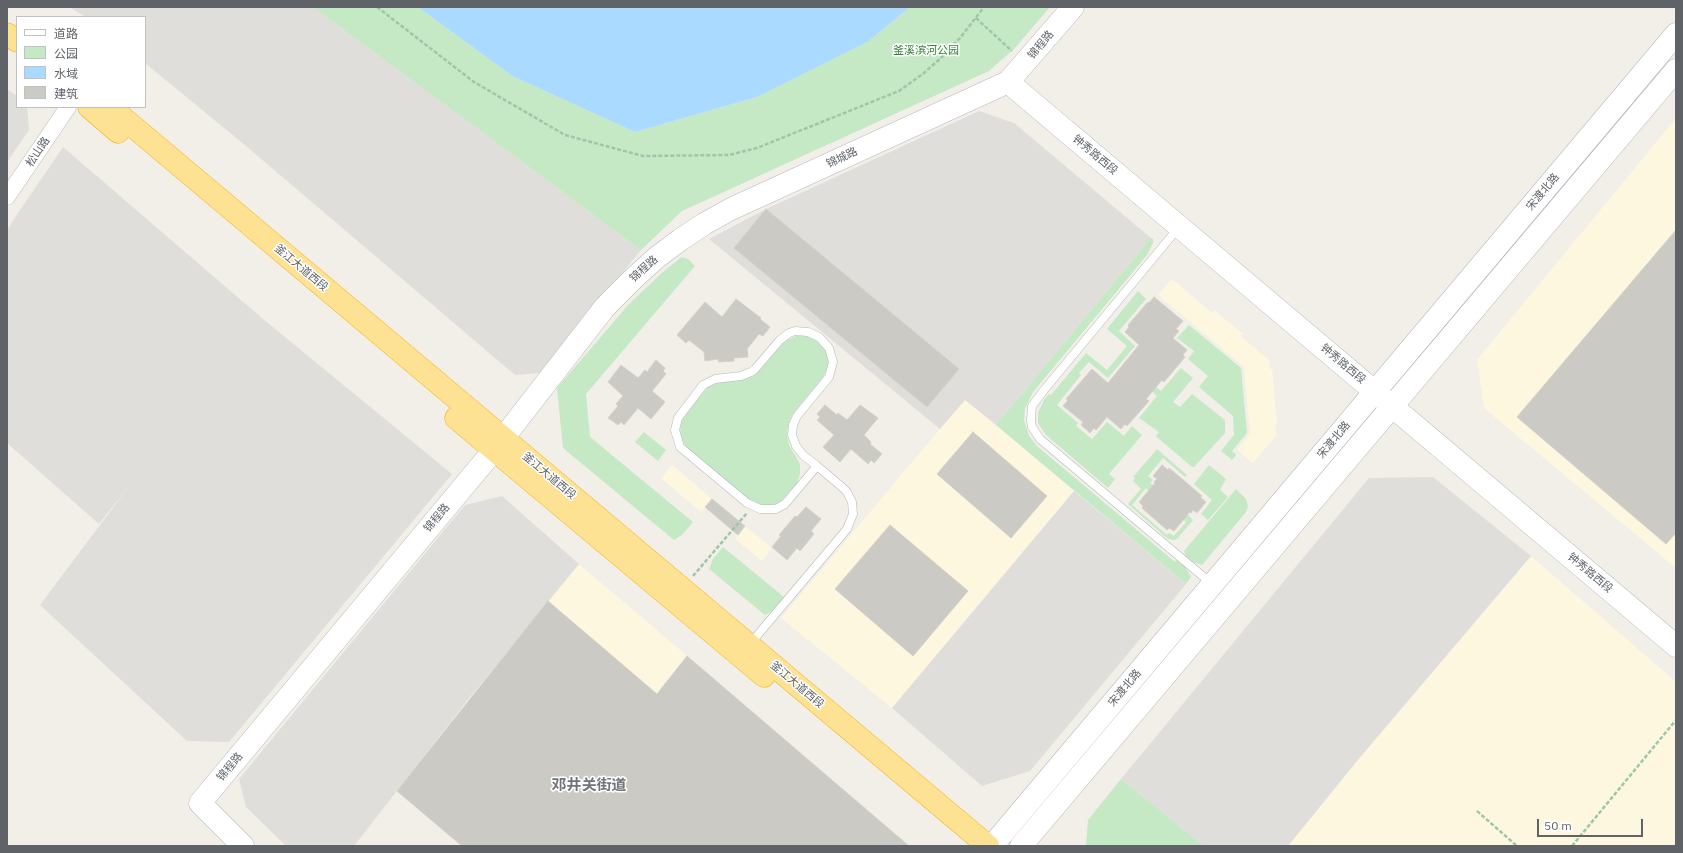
<!DOCTYPE html>
<meta charset="utf-8">
<style>
body{margin:0}
#map{position:relative;width:1683px;height:853px;overflow:hidden;background:#f1efe8;font-family:"IBM Plex Sans","Noto Sans SC",sans-serif}
canvas{display:block}
.frame{position:absolute;inset:0;border:8px solid #5f6368;pointer-events:none}
.legend{position:absolute;left:16px;top:16px;width:130px;height:92px;box-sizing:border-box;background:#fff;border:1px solid #bfc1c3;margin:0;padding:5px 7px;list-style:none;font-size:12px;color:#5f6368}
.legend li{display:flex;align-items:center;gap:8px;height:20px}
.legend b{width:20px;border:1px solid #bfc1c3}
.scale{position:absolute;left:1537px;top:819px;width:106px;height:18px;box-sizing:border-box;border:2px solid #5f6368;border-top:0;padding-left:5px;font-size:12px;line-height:14px;white-space:nowrap;color:#5f6368;-webkit-text-stroke:3px #fff;paint-order:stroke}
</style>
<div id="map">
<canvas width="1683" height="853"></canvas>
<div class="frame"></div>
<ul class="legend">
<li><b style="height:5px;background:#fff"></b>道路</li>
<li><b style="height:11px;background:#c5e8c5"></b>公园</li>
<li><b style="height:11px;background:#aadaff"></b>水域</li>
<li><b style="height:11px;background:#cccac5"></b>建筑</li>
</ul>
<div class="scale">50 m</div>
</div>
<script>
const c = document.querySelector('canvas').getContext('2d');
c.lineJoin = 'round';
function fillPath(path, color) {
  c.fillStyle = color;
  c.fill(path, 'evenodd');
}
function shape(rows) {
  const path = new Path2D();
  for (const r of rows) {
    path.moveTo(r[0], r[1]);
    for (let i = 2; i < r.length; i += 2) path.lineTo(r[i], r[i + 1]);
  }
  return path;
}
function trace(path, color, width, dash) {
  c.strokeStyle = color;
  c.lineWidth = width;
  c.lineCap = dash ? 'butt' : 'round';
  c.setLineDash(dash || []);
  c.stroke(path);
}
function label(font, color, halo, rows, align = 'center') {
  c.font = font + ' "IBM Plex Sans","Noto Sans SC",sans-serif';
  c.lineWidth = 3;
  c.setLineDash([]);
  c.textBaseline = 'middle';
  c.strokeStyle = halo;
  c.fillStyle = color;
  for (const [text, x, y, turn = 0] of rows) {
    c.save();
    c.translate(x, y);
    c.rotate((+turn || 0) * Math.PI / 180);
    c.textAlign = isNaN(turn) ? turn : align;
    if (halo) c.strokeText(text, 0, 0);
    c.fillText(text, 0, 0);
    c.restore();
  }
}
fillPath(shape([
 [1676,118,1676,568,1484,408,1477,360],
 [1172,279,1212,313,1214,310,1243,334,1240,336,1269,360,1270,369,1272,369,1277,424,1275,425,1276,436,1253,463,1237,450,1250,434,1244,367,1158,295],
 [965,399,1074,491,892,708,781,618],
 [672,465,712,499,701,512,661,478],
 [745,526,772,548,762,561,735,539],
 [1531,556,1676,682,1676,846,1288,846,1357,761],
 [579,564,687,656,657,694,548,601]
]), '#fef7e0');
fillPath(shape([
 [69,7,313,7,641,250,540,373,515,375,246,146,145,63,145,17,86,17],
 [7,89,17,96,17,107,27,107,29,130,7,162],
 [979,111,1014,123,1151,238,996,425,965,400,940,429,709,239,766,209],
 [63,147,263,319,452,474,229,742,187,741,40,605,130,485,99,524,7,443,7,231,12,222],
 [1433,477,1531,556,1357,761,1288,846,1204,846,1121,779,1369,478],
 [1074,491,1186,584,1030,771,982,786,892,708],
 [502,496,579,564,466,702,354,846,286,846,246,807,239,779,465,505]
]), '#e0deda');
fillPath(shape([
 [313,7,418,7,512,76,635,132,757,97,869,41,910,7,1050,7,1015,48,989,71,682,211,641,250],
 [1151,238,1153,239,1153,243,1147,255,1033,392,1025,408,1024,420,1029,436,1038,447,1175,562,1176,560,1185,567,1191,577,1186,584,996,425],
 [682,257,688,259,695,266,586,394,590,437,693,522,682,535,674,540,563,448,557,388,629,304,663,272],
 [1138,291,1146,299,1119,331,1135,346,1108,378,1089,362,1079,373,1081,375,1057,405,1078,423,1076,426,1092,439,1107,422,1124,436,1132,426,1142,435,1109,474,1115,479,1108,488,1046,435,1038,423,1038,413,1044,400,1049,394,1051,395,1086,353,1107,370,1127,346,1107,329],
 [1189,325,1241,368,1247,433,1232,451,1236,455,1232,460,1221,451,1234,435,1233,416,1199,387,1208,376,1188,359,1194,351,1177,338],
 [799,335,809,336,823,346,828,357,828,367,823,377,792,415,788,425,787,435,789,445,800,464,800,474,797,483,780,502,772,505,762,506,749,500,689,450,681,440,680,424,685,413,709,386,720,382,743,380,752,376,761,369,786,340],
 [1181,368,1193,378,1173,402,1180,407,1192,394,1225,420,1225,433,1194,467,1192,467,1158,438,1156,436,1159,432,1139,418,1157,396,1137,379,1141,375,1161,391],
 [644,432,666,450,658,461,635,442],
 [1157,449,1187,475,1185,477,1163,458,1148,476,1153,480,1150,483,1154,486,1149,491,1146,488,1132,505,1167,535,1169,533,1174,536,1186,522,1183,519,1187,514,1193,520,1177,539,1174,540,1168,539,1128,504,1141,489,1133,481,1135,478,1133,477],
 [1209,465,1226,479,1220,490,1228,497,1208,520,1201,514,1212,500,1194,484],
 [1236,489,1246,499,1248,507,1246,512,1202,565,1193,562,1186,557,1184,551],
 [723,547,784,597,772,611,765,615,709,569,713,559],
 [1121,779,1204,846,1086,846,1088,820]
]), '#c5e8c5');
fillPath(shape([
 [418,7,910,7,869,41,757,97,635,132,512,76]
]), '#aadaff');
const building = shape([
 [766,209,959,369,927,407,734,248,766,209],
 [1676,230,1676,533,1666,544,1517,417,1676,230],
 [1154,297,1183,321,1176,329,1179,331,1173,338,1187,350,1183,355,1185,357,1164,382,1162,380,1146,399,1149,401,1127,426,1125,424,1121,429,1107,417,1096,430,1094,428,1090,433,1081,425,1083,422,1063,406,1068,400,1066,399,1092,369,1108,383,1139,345,1125,332,1129,327,1128,325,1148,302,1149,303,1154,297],
 [736,299,761,318,760,319,770,327,763,336,759,334,747,349,748,357,734,358,734,361,719,362,718,359,705,361,704,352,689,340,686,343,677,335,705,302,722,317,736,299],
 [656,360,665,368,663,371,666,374,652,391,665,402,651,419,638,408,624,425,621,422,618,425,608,418,618,406,616,404,623,396,608,382,621,365,638,378,645,370,647,372,656,360],
 [825,405,837,415,838,413,847,420,860,405,878,418,864,435,871,442,870,444,882,454,874,463,871,460,868,464,851,449,840,462,823,447,834,435,817,420,820,417,817,414,825,405],
 [973,432,1047,496,1011,538,937,474,973,432],
 [1162,465,1168,470,1169,468,1181,478,1202,496,1200,497,1206,502,1197,513,1193,510,1191,513,1190,512,1174,531,1169,528,1167,530,1142,508,1143,506,1139,502,1155,483,1154,482,1157,479,1153,476,1162,465],
 [712,499,745,526,738,535,705,507,712,499],
 [806,507,821,519,811,531,814,534,800,551,797,548,787,560,772,547,781,536,779,535,795,516,797,517,806,507],
 [890,525,968,591,913,656,835,589,890,525],
 [548,601,657,694,687,656,909,846,462,846,397,791,548,601]
]);
fillPath(building, '#cccac5');
trace(building, '#d6d1c6', 1);
const lane = shape([
 [1179,227,1044,390,1032,406,1031,420,1032,427,1040,439,1212,584],
 [750,644,847,529,853,514,852,502,847,492,842,487,817,466,803,455,796,446,792,435,793,425,797,416,829,377,833,362,829,348,819,337,808,332,795,331,789,333,780,340,755,369,751,372,741,376,715,379,703,385,678,418,675,430,680,447,747,503,760,509,776,509,785,504,817,466]
]);
const street = shape([
 [7,197,68,107]
]);
const secondary = shape([
 [1008,82,1676,646],
 [243,846,200,803,494,450,605,307,633,279,656,258,680,240,704,224,731,209,1008,82,1073,7],
 [992,846,1676,34],
 [1021,846,1676,70]
]);
const highway = shape([
 [7,34,17,41],
 [89,107,118,132],
 [110,107,988,846],
 [456,418,764,676]
]);
trace(lane, '#b5b8bc', 9);
trace(street, '#b5b8bc', 17);
trace(secondary, '#b6babf', 23);
trace(highway, '#f9ab00', 23);
trace(shape([
 [377,7,474,82,565,135,643,156,729,155,757,148,899,91,924,73,942,57,960,38,984,7],
 [976,18,1012,51],
 [693,576,747,513],
 [1477,811,1517,846],
 [1572,846,1676,720]
]), '#9cc7a9', 2.5, [4, 2]);
trace(lane, '#fff', 8);
trace(street, '#fff', 16);
trace(secondary, '#fff', 22);
trace(highway, '#fde293', 22);
label('11px', '#5f6368', '#fff', [
 ["锦程路",1041,45,-50],
 ["松山路",38,152,-56],
 ["钟秀路西段",1095,155,40],
 ["锦城路",842,158,-25],
 ["宋渡北路",1543,192,-50],
 ["釜江大道西段",301,268,40],
 ["锦程路",644,269,-42],
 ["钟秀路西段",1343,364,40],
 ["宋渡北路",1334,440,-50],
 ["釜江大道西段",549,476,40],
 ["锦程路",437,518,-50],
 ["钟秀路西段",1590,573,40],
 ["釜江大道西段",797,685,40],
 ["宋渡北路",1125,688,-50],
 ["锦程路",230,767,-50]
]);
label('11px', '#348238', '#fff', [
 ["釜溪滨河公园",926,51]
]);
label('bold 15px', '#70757a', '#fff', [
 ["邓井关街道",589,786]
]);
</script>
